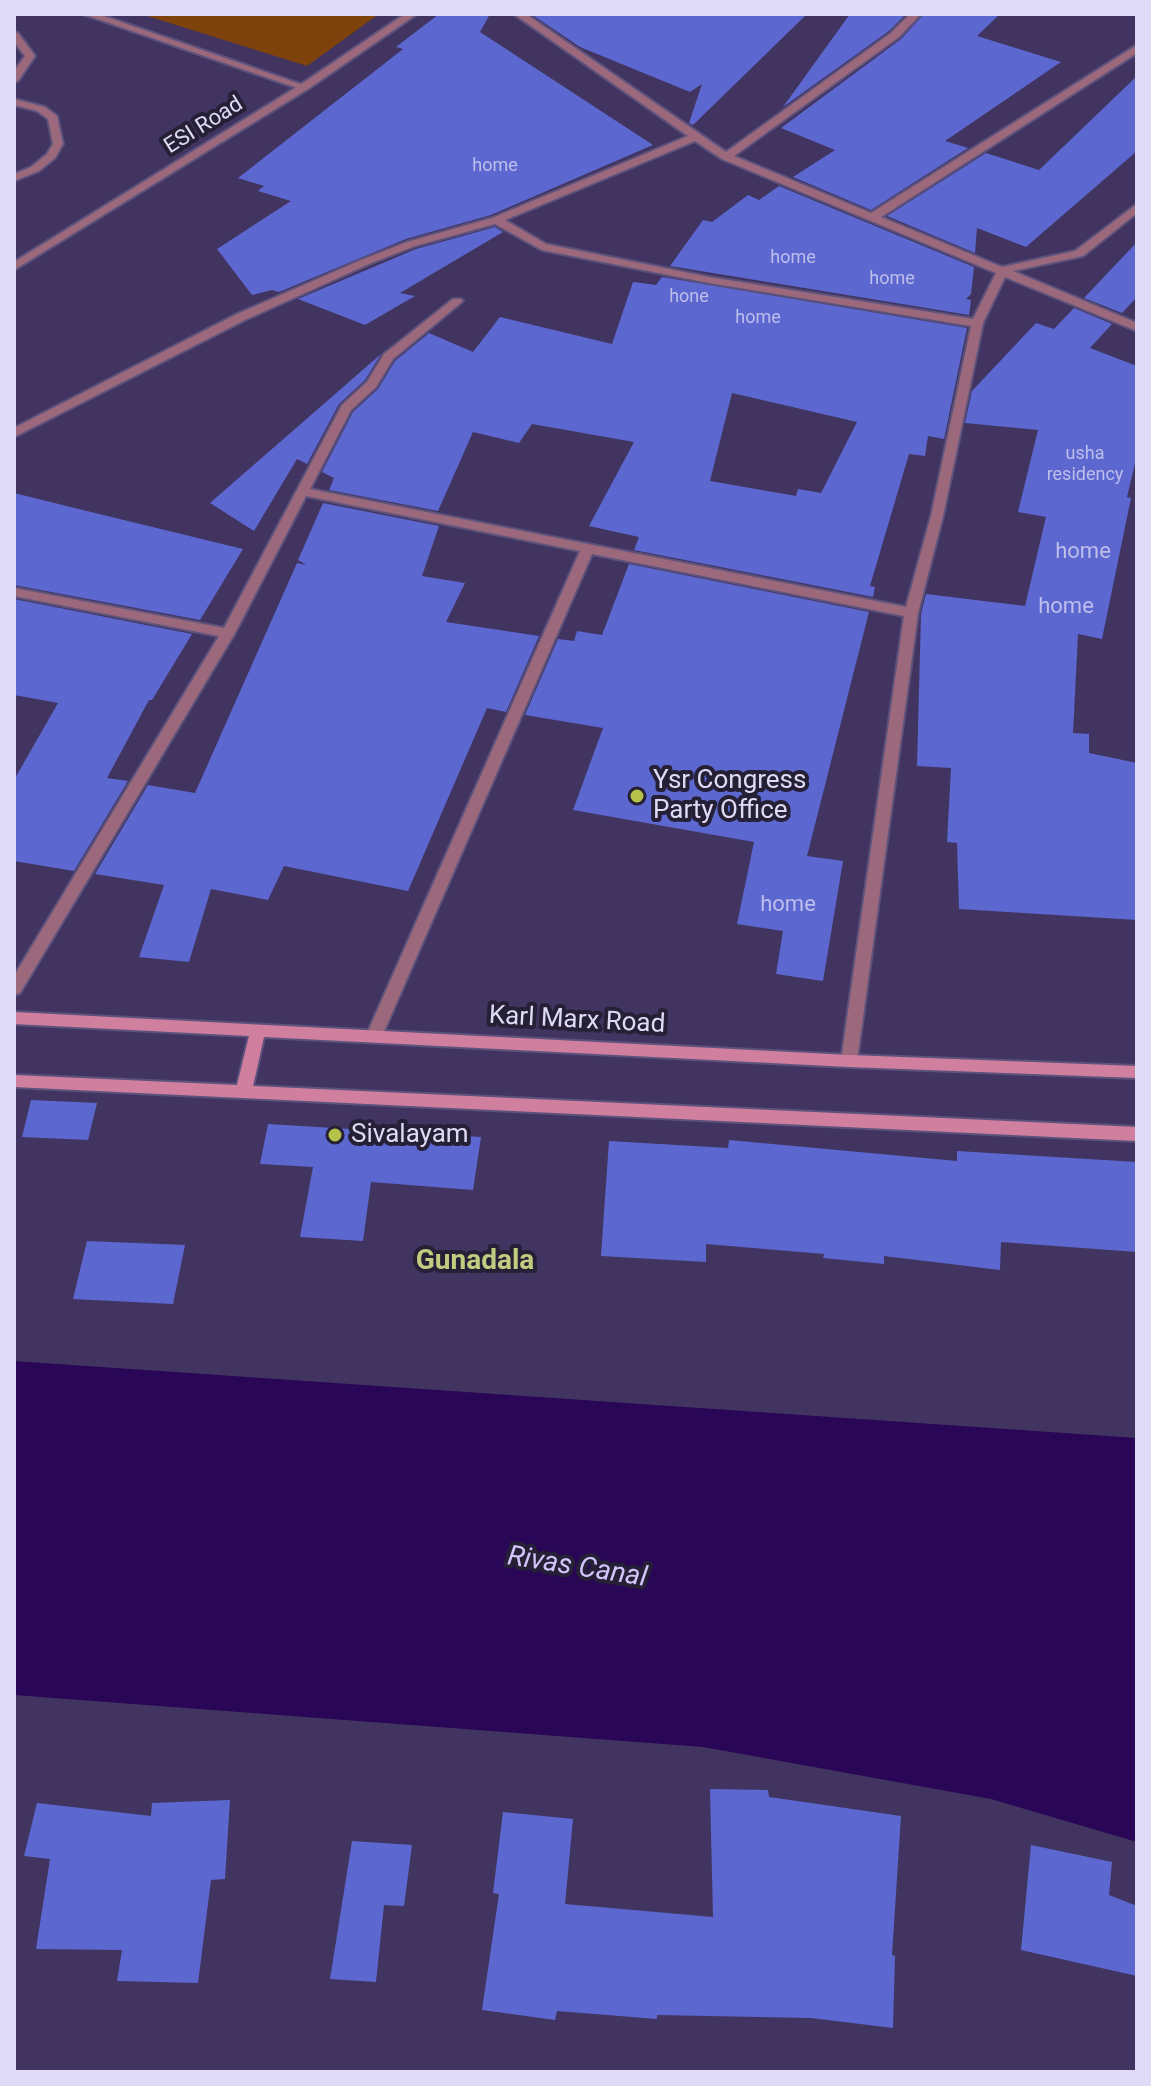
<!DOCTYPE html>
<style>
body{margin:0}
#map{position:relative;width:1151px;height:2086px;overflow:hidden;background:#413461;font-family:Roboto,sans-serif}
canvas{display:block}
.frame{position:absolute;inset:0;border:16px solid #dfdaf5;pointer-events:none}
</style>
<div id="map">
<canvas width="1151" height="2086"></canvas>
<div class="frame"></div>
</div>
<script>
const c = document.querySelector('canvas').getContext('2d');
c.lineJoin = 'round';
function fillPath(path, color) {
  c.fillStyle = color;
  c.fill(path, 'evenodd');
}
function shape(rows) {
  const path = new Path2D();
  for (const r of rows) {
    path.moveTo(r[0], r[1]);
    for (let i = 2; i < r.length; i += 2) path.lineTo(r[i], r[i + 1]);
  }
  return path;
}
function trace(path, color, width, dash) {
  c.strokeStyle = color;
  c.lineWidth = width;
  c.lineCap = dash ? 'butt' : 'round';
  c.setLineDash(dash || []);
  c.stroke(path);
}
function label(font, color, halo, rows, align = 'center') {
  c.font = font + ' Roboto,sans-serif';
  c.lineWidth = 8;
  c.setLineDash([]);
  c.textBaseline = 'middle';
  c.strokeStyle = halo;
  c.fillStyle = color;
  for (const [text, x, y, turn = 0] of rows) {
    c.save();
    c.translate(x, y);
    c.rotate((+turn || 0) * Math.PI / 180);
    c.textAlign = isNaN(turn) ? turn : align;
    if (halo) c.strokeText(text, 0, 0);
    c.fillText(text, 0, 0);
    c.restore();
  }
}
fillPath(shape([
 [141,14,379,14,307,66]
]), '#7e420d');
fillPath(shape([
 [14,1361,1137,1438,1137,1842,991,1799,703,1747,14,1695]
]), '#290656');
fillPath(shape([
 [439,14,490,14,480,32,653,145,491,215,406,239,279,292,272,290,252,295,217,249,291,201,258,191,264,186,238,178,403,49,396,47],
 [531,14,807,14,693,125,689,123,702,84,690,92,580,47],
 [850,14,906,14,889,31,783,107],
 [924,14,1000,14,977,36,1061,62,945,141,968,148,871,210,793,177,835,150,781,128,901,39],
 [1137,76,1137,151,1026,247,977,228,975,253,887,216,986,153,1039,170],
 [779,186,974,267,971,294,966,299,971,300,969,315,670,266,703,220,712,222,748,195,759,200],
 [495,227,503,232,400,293,415,296,365,325,298,299,416,249],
 [1137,242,1137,297,1122,313,1084,298],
 [662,277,967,328,944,439,928,436,925,456,909,454,870,586,875,587,873,597,634,550,639,537,589,526,634,442,532,424,519,443,473,432,438,511,329,490,334,478,322,472,353,412,378,389,395,361,429,333,473,352,500,317,612,344,633,282,656,285],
 [732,393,857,422,821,493,798,489,796,496,710,481],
 [1074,308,1112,324,1090,348,1137,366,1137,455,1127,497,1131,498,1102,639,1078,634,1073,733,1089,734,1089,753,1137,763,1137,920,959,909,957,843,947,842,951,768,917,766,921,614,926,594,1025,606,1046,517,1018,512,1038,430,965,423,972,391,1036,323,1054,329],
 [381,354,365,380,339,404,307,464,297,459,254,531,210,503],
 [14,493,95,513,243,549,200,620,14,585],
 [323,503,439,526,422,576,465,583,446,622,539,636,506,712,487,708,408,891,284,866,268,900,211,889,189,962,139,957,164,885,95,874,148,785,195,793,297,563,306,565,298,560],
 [629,564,869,612,807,856,843,861,823,981,776,974,783,931,737,924,754,842,573,810,603,728,525,715,558,639,574,641,577,631,602,635],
 [14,599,192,634,152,700,149,700,107,778,128,781,74,871,14,861,14,780,58,703,14,695],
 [31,1100,97,1103,88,1140,22,1137],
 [268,1124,481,1137,473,1190,371,1182,363,1241,300,1237,313,1167,260,1164],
 [729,1140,957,1161,957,1151,1137,1162,1137,1252,1001,1242,1000,1270,884,1256,884,1264,823,1258,824,1254,706,1244,706,1262,601,1256,609,1141,728,1148],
 [87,1241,185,1245,173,1304,73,1299],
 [710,1789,768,1790,769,1797,901,1816,892,1955,895,1956,893,2028,811,2018,657,2015,657,2019,557,2011,555,2020,482,2010,499,1894,493,1893,503,1812,573,1819,565,1904,713,1917],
 [230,1800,225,1879,211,1880,198,1983,117,1981,122,1950,36,1949,50,1859,24,1856,37,1803,151,1816,152,1803],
 [352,1841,412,1845,404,1906,384,1905,376,1982,330,1979],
 [1031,1845,1112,1862,1109,1895,1137,1906,1137,1976,1021,1950]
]), '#5c68cf');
const service = shape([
 [83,14,98,14,309,87,300,89,83,14],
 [14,32,18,33,35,56,18,81,14,82,14,71,25,56,14,42,14,32],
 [14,99,45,107,57,116,63,144,55,158,39,171,14,181,14,174,31,167,47,154,53,144,48,119,37,111,14,105,14,99]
]);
const minor = shape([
 [514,14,526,14,726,152,891,33,910,14,921,14,899,37,734,156,871,213,1137,45,1137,53,881,217,1002,267,1075,251,1137,204,1137,213,1083,256,1013,271,1137,323,1137,331,1005,277,983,323,943,516,918,613,857,1061,855,1065,849,1067,843,1065,841,1061,904,616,592,554,382,1036,380,1040,374,1042,368,1040,366,1036,580,551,306,496,235,633,20,993,14,995,14,976,219,636,14,596,14,588,224,628,342,405,367,382,384,354,453,299,461,299,463,301,393,359,376,387,351,410,310,489,906,607,931,516,971,326,709,283,542,250,495,224,415,246,369,264,245,320,14,437,14,428,237,314,361,260,407,242,492,218,688,136,514,14],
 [695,141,722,159,996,273,973,319,709,277,546,244,505,220,695,141]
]);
const tertiary = shape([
 [405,14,417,14,308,89,14,270,14,262,300,85,405,14]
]);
const secondary = shape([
 [14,1012,849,1055,1137,1066,1137,1078,849,1067,264,1037,253,1086,1137,1127,1137,1141,14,1087,14,1075,237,1085,249,1036,14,1024,14,1012]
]);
trace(service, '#5d527c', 4);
trace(minor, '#5d527c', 4);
trace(tertiary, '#5d527c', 4);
trace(secondary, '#5d527c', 4);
fillPath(service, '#9c697c');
fillPath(minor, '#9c697c');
fillPath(tertiary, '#9c697c');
fillPath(secondary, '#d17f9f');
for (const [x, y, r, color] of [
 [637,796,8,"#b5c24a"],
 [335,1135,8,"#b5c24a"]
]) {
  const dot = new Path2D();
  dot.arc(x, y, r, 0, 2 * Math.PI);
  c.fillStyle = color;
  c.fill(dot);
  trace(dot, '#252035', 3);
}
label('18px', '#bebeec', null, [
 ["home",495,166],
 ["home",793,258],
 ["home",892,279],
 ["hone",689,297],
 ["home",758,318],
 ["usha",1085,454],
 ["residency",1085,475]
]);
label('22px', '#dfdaf5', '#252035', [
 ["ESI Road",204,126,-32]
]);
label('22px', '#bebeec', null, [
 ["home",1083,552],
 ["home",1066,607],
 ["home",788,905]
]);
label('26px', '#dfdaf5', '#252035', [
 ["Ysr Congress",653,781],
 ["Party Office",653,811],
 ["Sivalayam",351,1135]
], 'left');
label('26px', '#dfdaf5', '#252035', [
 ["Karl Marx Road",577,1021,3]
]);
label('bold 28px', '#c2cc80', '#252035', [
 ["Gunadala",475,1262]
]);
label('italic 28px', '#d2c5fb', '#252035', [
 ["Rivas Canal",577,1568,9]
]);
</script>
